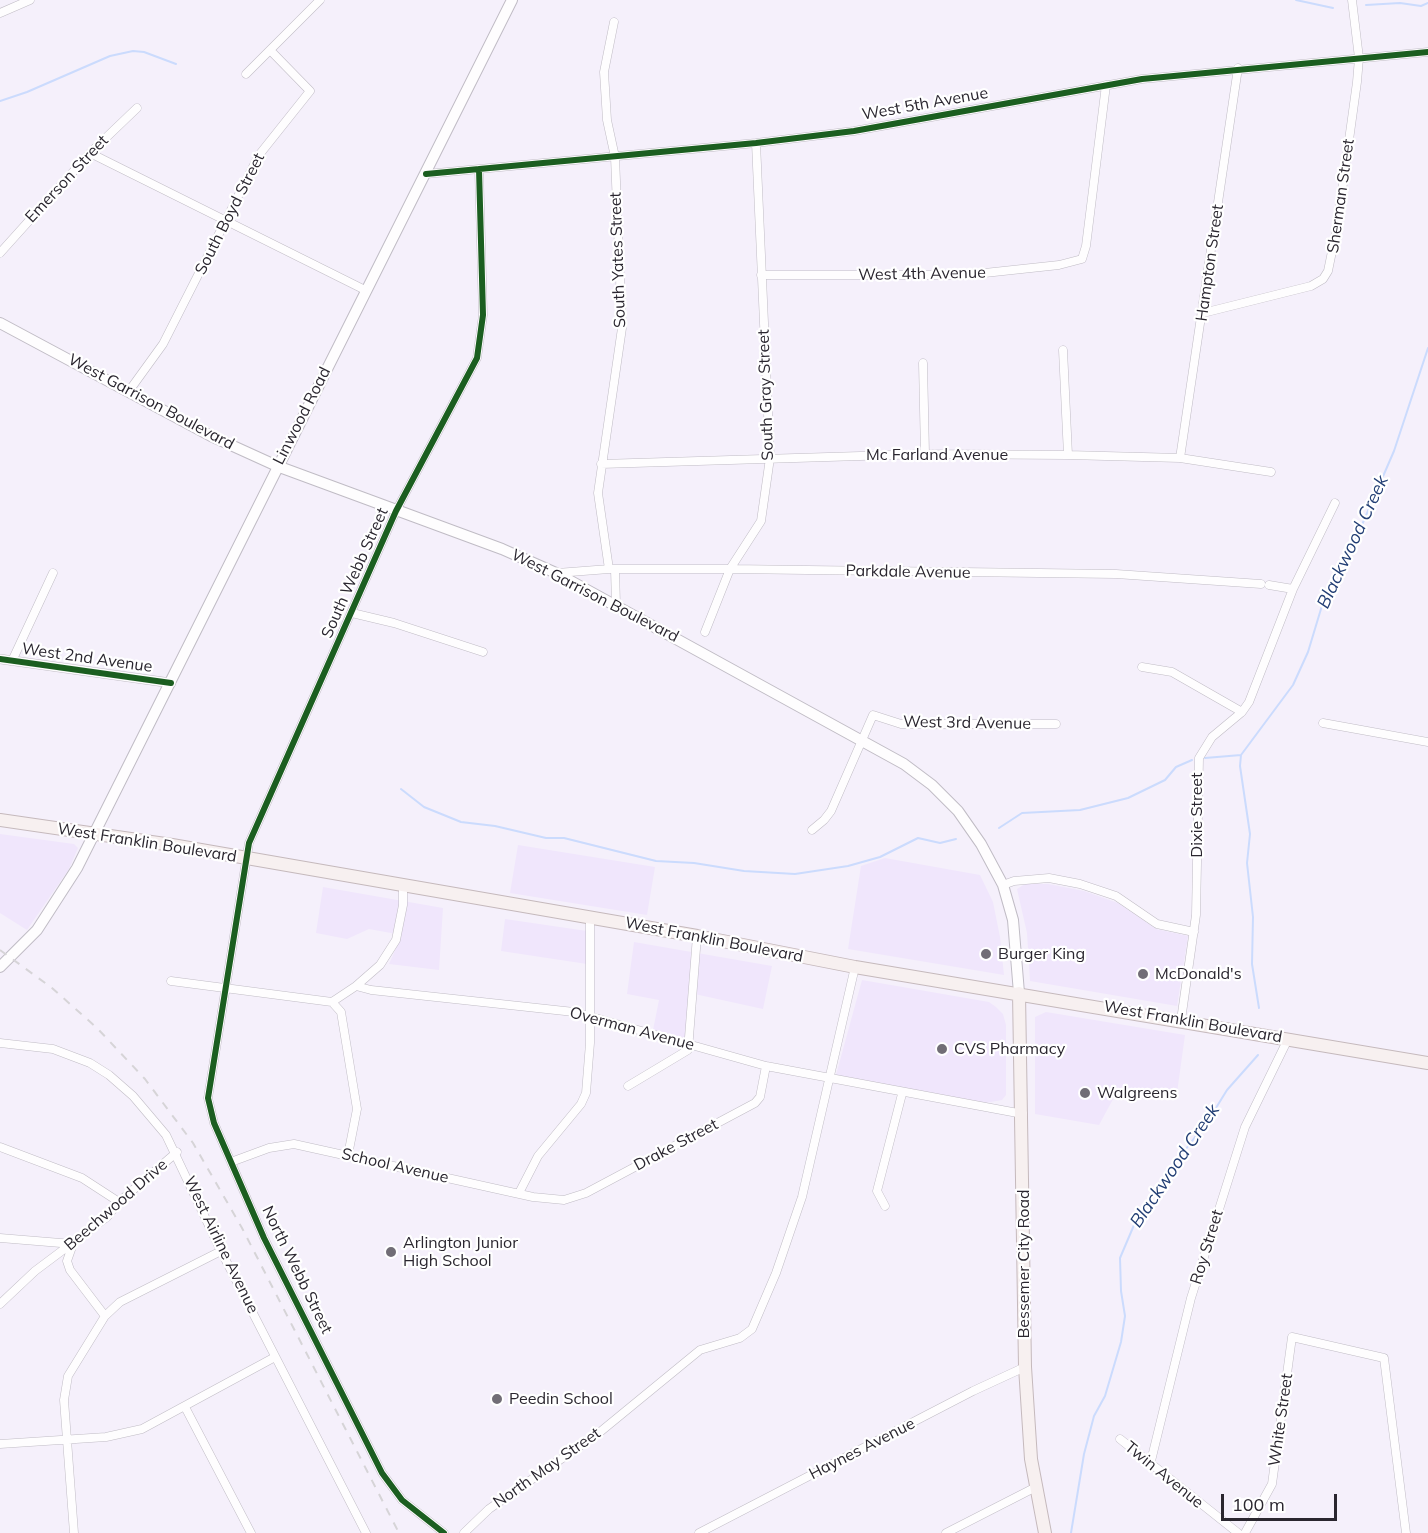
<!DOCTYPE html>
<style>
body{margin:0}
#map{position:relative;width:1428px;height:1533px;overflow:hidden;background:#f5f0fb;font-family:Mulish,sans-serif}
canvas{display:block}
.scale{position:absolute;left:1221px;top:1494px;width:116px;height:27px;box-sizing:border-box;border:3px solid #2a262f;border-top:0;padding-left:8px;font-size:18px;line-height:21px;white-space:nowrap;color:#2a262f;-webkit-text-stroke:4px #fff;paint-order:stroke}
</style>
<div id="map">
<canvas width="1428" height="1533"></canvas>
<div class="scale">100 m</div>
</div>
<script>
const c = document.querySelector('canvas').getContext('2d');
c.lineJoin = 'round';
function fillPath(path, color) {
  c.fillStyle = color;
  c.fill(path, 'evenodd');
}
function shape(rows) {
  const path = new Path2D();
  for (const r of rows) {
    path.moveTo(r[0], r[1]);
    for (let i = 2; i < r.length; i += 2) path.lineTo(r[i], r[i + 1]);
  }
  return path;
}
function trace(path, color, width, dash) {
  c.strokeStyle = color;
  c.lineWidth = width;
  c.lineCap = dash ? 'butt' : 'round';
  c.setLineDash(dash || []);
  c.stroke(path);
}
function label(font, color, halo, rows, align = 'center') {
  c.font = font + ' Mulish,sans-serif';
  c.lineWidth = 4.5;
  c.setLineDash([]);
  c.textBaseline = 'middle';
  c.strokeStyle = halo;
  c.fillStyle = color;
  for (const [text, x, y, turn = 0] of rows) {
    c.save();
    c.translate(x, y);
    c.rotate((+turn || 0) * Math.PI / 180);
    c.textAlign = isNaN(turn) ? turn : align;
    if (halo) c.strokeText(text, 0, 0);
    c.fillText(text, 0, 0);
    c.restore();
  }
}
fillPath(shape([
 [0,834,74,844,78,848,69,869,27,930,0,913],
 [518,845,655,867,647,915,510,893],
 [885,858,980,875,993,902,1000,937,1004,975,848,949,861,866],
 [1025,884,1048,884,1084,891,1118,903,1156,929,1188,936,1177,1006,1030,981,1027,933,1017,889],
 [323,887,443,908,439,970,389,964,402,935,369,929,347,939,316,933],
 [505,919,587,931,587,964,501,951],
 [634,942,772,966,763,1009,690,993,685,1038,653,1030,659,1000,627,994],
 [862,980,989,1002,996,1007,1003,1014,1006,1025,1006,1095,1002,1100,985,1103,836,1075],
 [1046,1012,1185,1035,1176,1100,1118,1090,1099,1125,1035,1114,1035,1017]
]), '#f0e6fc');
trace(shape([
 [1296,0,1333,8],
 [1366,5,1400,3,1421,6,1428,3],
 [0,101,27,92,110,56,133,51,144,52,176,64],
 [1205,758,1241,755],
 [401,789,424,807,461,822,495,826,546,838,564,838,656,861,694,863,744,871,795,874,848,866,880,857,918,838,940,843,956,839],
 [999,828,1022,813,1080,810,1128,798,1165,780,1176,767,1192,760],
 [1259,1008,1252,964,1253,917,1247,863,1250,834,1240,766,1241,755,1293,685,1308,652,1327,589,1358,534,1394,451,1428,348],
 [1071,1533,1084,1454,1094,1416,1105,1396,1121,1342,1125,1316,1121,1291,1120,1258,1137,1218,1157,1187,1211,1116,1227,1090,1258,1055]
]), '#cbdbfd', 2);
const minor = shape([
 [0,13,30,0],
 [246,74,320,0],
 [90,153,365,290],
 [426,174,756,143,854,131,1142,79,1428,52],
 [0,253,90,153,137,108],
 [761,275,966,275,1059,265,1082,259,1086,246,1106,85],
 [1203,313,1311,286,1323,279,1328,271,1337,227,1357,82,1359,58,1352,0],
 [1063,350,1068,455],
 [923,363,925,454],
 [129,391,163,344,259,155,310,91,270,50],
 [1180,458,1238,68],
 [601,464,925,454,1068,455,1180,458,1271,472],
 [609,569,598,493,622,328,615,157,607,120,604,72,614,22],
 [615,569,616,605],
 [557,573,609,569,730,569,1116,574,1261,584],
 [1269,585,1293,589],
 [352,613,394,623,483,652],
 [705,632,730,569,761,521,770,458,756,143],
 [12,661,53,573],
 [1142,667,1172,672,1242,712],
 [1323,723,1428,742],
 [812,830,824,820,831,811,873,715,901,724,1056,724],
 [1003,885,1014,881,1049,878,1080,884,1116,896,1157,924,1194,932],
 [171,981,332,1002,356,986,371,990,574,1012,766,1066,1023,1114],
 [356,986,380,965,396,940,403,905,403,885],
 [332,1002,341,1012,357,1109,348,1155],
 [1181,1020,1196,915,1199,758,1212,737,1242,712,1249,702,1293,589,1335,503],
 [0,1043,53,1049,90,1063,109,1075,133,1096,166,1135,221,1251,366,1533],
 [628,1086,688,1050,697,936],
 [0,1147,82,1178,119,1202],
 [231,1162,269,1148,294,1144,533,1197,564,1200,586,1193,755,1103,760,1097,766,1066],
 [519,1193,538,1156,581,1104,586,1093,590,1043,590,918],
 [885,1206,877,1191,902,1094],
 [0,1238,73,1244,67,1261,70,1270,105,1316],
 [0,1304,35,1271,107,1217,119,1202,177,1152],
 [185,1407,251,1533],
 [1120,1439,1238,1533],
 [0,1444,106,1437,142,1429,275,1357],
 [1150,1465,1191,1298,1245,1127,1288,1039],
 [74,1533,64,1400,68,1376,105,1316,120,1302,221,1251],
 [444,1533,402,1500,382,1473,264,1238,214,1123,208,1098,249,843,396,511,477,358,483,315,479,169],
 [464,1533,489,1509,600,1432,700,1350,740,1338,752,1329,776,1273,802,1197,855,967],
 [699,1533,973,1391,1025,1367],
 [946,1533,1036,1487],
 [1245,1533,1272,1484,1292,1337,1384,1358,1406,1533]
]);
const tertiary = shape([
 [0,659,171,683]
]);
const secondary = shape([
 [0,323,211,436,277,466,502,549,556,573,904,764,932,785,958,811,981,844,1003,885,1013,920,1019,993],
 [0,967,37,930,77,868,512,0]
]);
const primary = shape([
 [0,820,172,845,697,936,855,967,1428,1063],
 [1019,993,1025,1367,1031,1459,1045,1533]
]);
trace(minor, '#c0bcc5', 9);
trace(tertiary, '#c0bcc5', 10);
trace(secondary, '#c0bcc5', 12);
trace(primary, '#c5b9bc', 14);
trace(minor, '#fefdfe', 8);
trace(tertiary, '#fefdfe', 9);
trace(secondary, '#fefdfe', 10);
trace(primary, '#f7f0f0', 12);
trace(shape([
 [0,950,52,988,97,1028,145,1079,193,1143,242,1228,399,1533]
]), '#d6d4d7', 2, [8, 8]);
trace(shape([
 [426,174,756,143,854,131,1142,79,1428,52],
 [0,659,171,683],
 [444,1533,402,1500,382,1473,264,1238,214,1123,208,1098,249,843,396,511,477,358,483,315,479,169]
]), '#1b5e20', 6);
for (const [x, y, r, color] of [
 [986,954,6,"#716d76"],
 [1143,974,6,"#716d76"],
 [942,1049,6,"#716d76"],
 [1085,1093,6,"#716d76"],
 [391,1252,6,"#716d76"],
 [497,1399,6,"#716d76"]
]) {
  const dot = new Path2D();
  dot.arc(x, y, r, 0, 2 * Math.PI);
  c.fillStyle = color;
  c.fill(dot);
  trace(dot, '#fff', 2);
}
label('16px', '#2a262f', '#fff', [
 ["West 5th Avenue",925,104,-10],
 ["Emerson Street",67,179,-47],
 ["Sherman Street",1341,196,-82],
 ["South Boyd Street",230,214,-63],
 ["South Yates Street",618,260,-92],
 ["Hampton Street",1210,263,-82],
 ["West 4th Avenue",922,274,-1],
 ["South Gray Street",766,395,-92],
 ["West Garrison Boulevard",151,402,28],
 ["Linwood Road",302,416,-63],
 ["Mc Farland Avenue",937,455],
 ["Parkdale Avenue",908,572,1],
 ["South Webb Street",355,573,-66],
 ["West Garrison Boulevard",595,596,27],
 ["West 2nd Avenue",87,658,8],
 ["West 3rd Avenue",967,723,1],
 ["Dixie Street",1197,815,-90],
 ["West Franklin Boulevard",147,843,9],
 ["West Franklin Boulevard",714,940,11],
 ["West Franklin Boulevard",1193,1022,10],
 ["Overman Avenue",632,1029,15],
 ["Drake Street",676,1145,-28],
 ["School Avenue",395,1166,13],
 ["Beechwood Drive",116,1205,-41],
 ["West Airline Avenue",221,1245,64],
 ["Roy Street",1207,1247,-73],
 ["Bessemer City Road",1024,1264,-90],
 ["North Webb Street",297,1270,64],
 ["White Street",1281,1420,-82],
 ["Haynes Avenue",862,1449,-27],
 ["North May Street",547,1468,-35],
 ["Twin Avenue",1164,1475,39]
]);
label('16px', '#2a262f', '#fff', [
 ["Burger King",998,954],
 ["McDonald's",1155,974],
 ["CVS Pharmacy",954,1049],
 ["Walgreens",1097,1093],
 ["Arlington Junior",403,1243],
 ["High School",403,1261],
 ["Peedin School",509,1399]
], 'left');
label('italic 18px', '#223e74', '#fff', [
 ["Blackwood Creek",1353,542,-65],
 ["Blackwood Creek",1175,1166,-56]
]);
</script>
